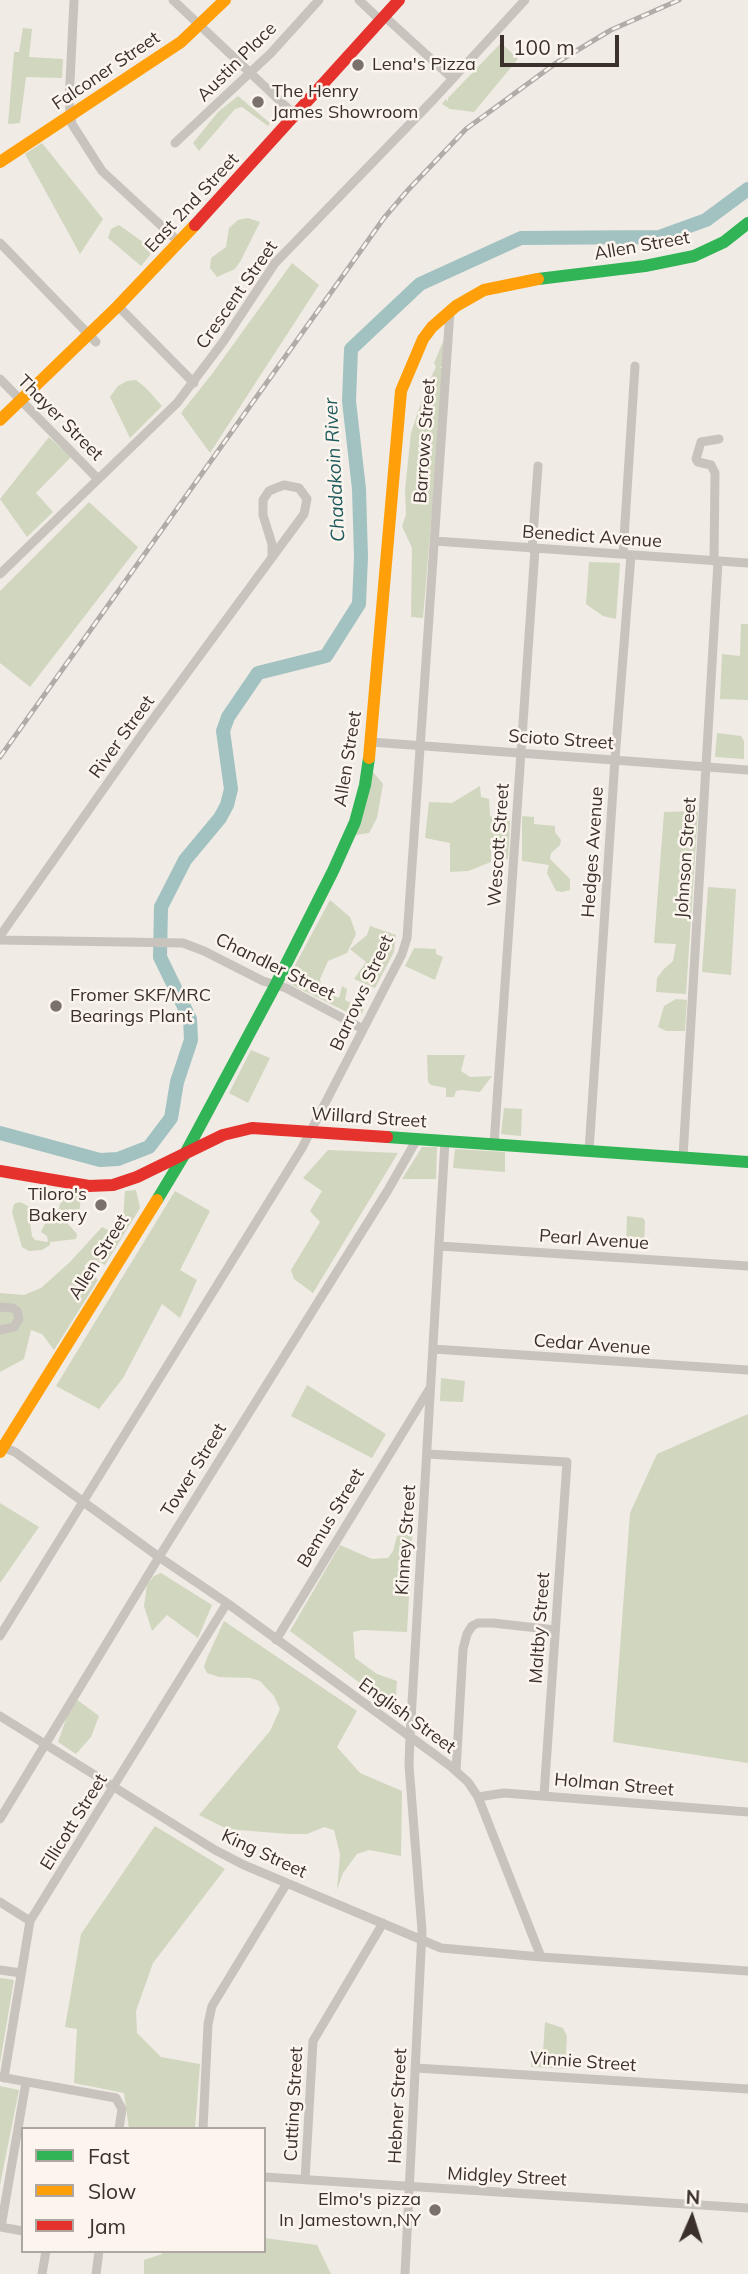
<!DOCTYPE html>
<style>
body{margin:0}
#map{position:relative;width:748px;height:2274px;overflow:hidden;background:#f0ebe5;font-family:Mulish,sans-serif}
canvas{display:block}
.legend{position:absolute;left:21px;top:2127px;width:245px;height:126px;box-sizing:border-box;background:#fbf5ee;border:2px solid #aea6a0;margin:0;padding:9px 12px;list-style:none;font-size:21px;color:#3b302b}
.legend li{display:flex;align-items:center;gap:14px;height:35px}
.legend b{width:35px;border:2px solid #aea6a0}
.north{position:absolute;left:657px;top:2183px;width:70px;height:70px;-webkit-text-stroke:5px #fbf5ee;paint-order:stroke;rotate:3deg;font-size:19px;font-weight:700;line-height:28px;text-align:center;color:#3b302b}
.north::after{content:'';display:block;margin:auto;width:24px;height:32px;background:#3b302b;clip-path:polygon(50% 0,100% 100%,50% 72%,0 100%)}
.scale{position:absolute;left:500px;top:35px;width:119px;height:32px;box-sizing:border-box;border:4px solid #3b302b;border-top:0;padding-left:9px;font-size:21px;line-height:24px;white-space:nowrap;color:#3b302b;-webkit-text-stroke:5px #fbf5ee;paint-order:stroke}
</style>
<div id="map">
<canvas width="748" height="2274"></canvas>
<ul class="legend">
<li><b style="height:9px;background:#30b455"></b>Fast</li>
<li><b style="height:9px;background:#ff9f0a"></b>Slow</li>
<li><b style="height:9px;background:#e5322d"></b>Jam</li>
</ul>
<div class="north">N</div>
<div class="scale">100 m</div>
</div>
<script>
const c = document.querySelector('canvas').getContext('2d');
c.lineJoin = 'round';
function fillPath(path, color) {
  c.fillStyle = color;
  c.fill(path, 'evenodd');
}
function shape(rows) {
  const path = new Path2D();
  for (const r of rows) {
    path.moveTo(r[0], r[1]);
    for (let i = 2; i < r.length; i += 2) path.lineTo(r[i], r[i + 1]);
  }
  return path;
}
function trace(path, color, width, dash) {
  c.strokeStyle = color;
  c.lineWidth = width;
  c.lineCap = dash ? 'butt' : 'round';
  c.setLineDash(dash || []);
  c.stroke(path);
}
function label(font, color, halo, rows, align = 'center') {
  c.font = font + ' Mulish,sans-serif';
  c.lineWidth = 5;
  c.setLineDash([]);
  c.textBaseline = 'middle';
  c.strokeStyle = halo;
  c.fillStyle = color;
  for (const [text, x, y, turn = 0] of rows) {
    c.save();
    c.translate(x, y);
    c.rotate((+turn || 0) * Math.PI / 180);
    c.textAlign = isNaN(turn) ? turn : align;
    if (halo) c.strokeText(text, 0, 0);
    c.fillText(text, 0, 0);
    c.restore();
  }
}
fillPath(shape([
 [23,28,32,29,29,57,63,59,62,78,26,77,20,123,8,124,14,52,19,52],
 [501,43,518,59,474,112,450,109,442,104,446,99,448,102,448,98],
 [238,96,270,123,268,126,242,107,235,109,199,151,193,143,218,112],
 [42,143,103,219,80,254,25,154],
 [248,218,260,222,241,260,235,269,217,277,210,268,211,258,226,247,229,228,238,220],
 [119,225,154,250,141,266,108,238,111,229],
 [292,263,319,285,210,453,181,413,212,374],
 [445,337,444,367,439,367,444,369,423,618,411,617,412,548,402,526,406,515,405,490,411,433,426,388,436,367,434,363],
 [136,380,146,388,162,406,130,438,110,397,118,386,127,381],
 [49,437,71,457,36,493,53,512,27,537,0,499],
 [89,502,138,547,30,687,0,663,0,591],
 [589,562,620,563,616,619,603,616,586,604],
 [741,624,748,624,748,700,720,699,722,654,740,656],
 [717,733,741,736,744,741,744,759,715,757],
 [373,772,383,784,377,818,369,833,355,835],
 [480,786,481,797,489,799,490,816,510,821,508,859,496,857,498,839,491,839,491,862,468,871,450,872,450,843,425,838,429,802,452,803],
 [694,811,698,812,686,994,656,992,657,978,664,969,673,961,676,944,654,943,664,812],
 [522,816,534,817,534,824,555,826,555,832,561,840,560,845,551,853,550,859,570,879,570,890,562,892,556,891,547,873,549,865,522,861],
 [708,887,736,889,731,975,702,972],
 [330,900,350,917,356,934,347,953,328,961,320,979,321,985,326,993,339,998,342,986,347,989,345,1000,364,1009,359,1018,286,982],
 [370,926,396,935,394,952,375,988,354,979,366,962,350,949,367,935],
 [414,948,436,949,436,954,443,957,435,980,405,966],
 [676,999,687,1000,685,1031,666,1031,658,1027,664,1006],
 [251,1050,270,1058,248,1103,229,1093],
 [427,1055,465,1055,461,1071,470,1077,492,1076,480,1092,461,1090,456,1091,454,1097,446,1097,446,1088,431,1085,428,1082],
 [504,1108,522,1109,521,1136,501,1134],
 [422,1147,437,1147,436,1179,402,1179],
 [455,1149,505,1152,505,1172,453,1168],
 [328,1150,398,1153,313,1293,294,1279,291,1270,320,1222,310,1211,322,1191,303,1178],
 [136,1190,140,1208,105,1265,96,1260,90,1260,84,1266,98,1280,54,1350,42,1334,31,1330,24,1359,0,1372,0,1293,24,1295,41,1288,70,1262,102,1227,112,1232,117,1222,123,1220,125,1191],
 [175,1191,210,1211,180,1270,197,1280,180,1318,162,1304,123,1378,99,1409,56,1386],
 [64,1192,79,1196,81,1198,79,1213,70,1209,67,1210,68,1224,77,1234,76,1239,50,1242,50,1245,42,1250,29,1251,22,1247,12,1212,14,1204,20,1202,34,1209,30,1222,32,1236,35,1240,48,1242,47,1236,41,1232,47,1219,57,1214],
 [627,1216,643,1218,645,1221,644,1248,626,1247],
 [441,1378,465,1381,463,1402,440,1401],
 [307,1385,386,1434,372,1458,291,1416],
 [748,1414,748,1763,613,1742,630,1513,657,1454],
 [0,1503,39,1527,0,1583],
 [413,1524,407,1632,362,1630,353,1632,355,1658,377,1674,397,1681,395,1709,290,1631,340,1545,372,1559,388,1558,393,1551,397,1536,409,1533],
 [161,1573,212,1605,198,1638,167,1615,152,1631,144,1606,147,1585,154,1576],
 [224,1621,357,1711,337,1747,360,1773,402,1791,401,1856,369,1850,357,1854,343,1873,337,1890,340,1854,334,1830,324,1827,307,1834,288,1834,227,1829,199,1815,270,1731,280,1709,274,1696,260,1681,250,1678,219,1677,207,1673,204,1667,207,1658],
 [76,1699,99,1716,91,1737,76,1754,58,1742,68,1713],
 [155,1826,225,1869,153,1963,136,2011,137,2033,161,2057,200,2064,195,2129,129,2129,124,2093,74,2083,77,2029,65,2027,81,1934],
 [0,1978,14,1980,0,2063],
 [545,2022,563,2028,567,2036,566,2054,571,2055,570,2069,531,2067,532,2052,543,2052],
 [0,2086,19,2090,0,2185],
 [264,2238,317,2245,331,2274,144,2274,144,2260,162,2254,163,2251,264,2251]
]), '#d1d6bf');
trace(shape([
 [0,1133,100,1160,118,1159,149,1147,171,1118,177,1082,191,1040,190,1019,160,957,161,907,185,860,220,818,227,805,231,789,223,731,228,717,258,673,326,656,359,604,361,557,359,489,349,401,351,349,420,284,521,238,659,237,706,220,748,189]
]), '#a1c2c1', 14);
trace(shape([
 [74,0,69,102,72,124,102,171,179,242],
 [173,0,296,116],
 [359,0,380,20],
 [384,16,452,78],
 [175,143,271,53,319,0],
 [0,243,96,342],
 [118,306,194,383],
 [0,379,98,479],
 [435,541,748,563],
 [532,549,538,466],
 [623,554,635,366],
 [714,561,715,473,711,465,698,462,696,459,701,442,719,439],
 [0,574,177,403,223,342,275,263,434,99,525,0],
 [371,742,748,770],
 [0,936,145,730,304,514,307,499,299,488,284,485,276,488,269,491,263,500,263,515,272,544,272,557],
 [0,940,183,943,204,951,263,981,286,988,363,1029],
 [494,1144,535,549],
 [589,1151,615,759,631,555],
 [683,1157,718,562],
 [439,1246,748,1266],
 [0,1307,13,1308,17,1311,19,1319,14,1327,0,1330],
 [433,1349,748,1370],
 [3,1447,15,1452,159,1557,227,1603,449,1765,468,1782,478,1797,541,1957,748,1971],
 [427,1454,567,1462,544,1795],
 [0,1636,302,1148,402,954,407,938,450,311],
 [276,1640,430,1388],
 [0,1716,215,1850,244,1865,441,1948,541,1957],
 [456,1771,463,1649,467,1634,472,1626,478,1623,493,1623,555,1630],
 [478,1797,504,1793,748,1812],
 [0,1819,159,1557,388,1190,417,1139],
 [0,1902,30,1921],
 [0,1970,21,1973],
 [416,2068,748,2089],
 [0,2077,116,2098,122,2109,119,2129],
 [4,2078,30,1921,227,1603],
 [203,2129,208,2024,212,2006,287,1883],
 [264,2177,748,2208],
 [305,2180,313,2041,383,1923],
 [0,2227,23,2231],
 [1,2227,26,2082],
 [42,2274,46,2251],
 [96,2274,99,2251],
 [405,2274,422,1931,409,1765,410,1737,445,1141]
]), '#c9c3be', 9);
trace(shape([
 [538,279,645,266,694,256,724,242,748,223],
 [387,1137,748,1162],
 [157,1200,186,1152,276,984,333,871,355,822,365,785,369,758]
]), '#30b455', 12);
trace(shape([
 [0,162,181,42,225,0],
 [0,420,118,306,195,225],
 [369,758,401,391,423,339,432,327,456,306,484,290,538,279],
 [0,1452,157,1200]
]), '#ff9f0a', 12);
trace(shape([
 [195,225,399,0],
 [0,1171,89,1186,113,1185,137,1177,223,1135,252,1128,387,1137]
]), '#e5322d', 12);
const rail = shape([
 [0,757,384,218,408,190,466,129,556,63,611,30,679,0]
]);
trace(rail, '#b1aca8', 5);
trace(rail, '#fbf5ee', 2.5, [8]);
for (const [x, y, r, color] of [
 [358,65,7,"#7a716c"],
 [258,102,7,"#7a716c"],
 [56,1006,7,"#7a716c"],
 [101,1205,7,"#7a716c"],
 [435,2210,7,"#7a716c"]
]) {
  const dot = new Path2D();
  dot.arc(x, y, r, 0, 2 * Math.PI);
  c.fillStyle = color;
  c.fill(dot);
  trace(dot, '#fbf5ee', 2.5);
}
label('18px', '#3b302b', '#fbf5ee', [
 ["Austin Place",237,62,-45],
 ["Falconer Street",106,71,-34],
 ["East 2nd Street",192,203,-47],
 ["Allen Street",642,246,-10],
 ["Crescent Street",237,295,-55],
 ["Thayer Street",60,418,45],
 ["Barrows Street",425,441,-86],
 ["Benedict Avenue",592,537,4],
 ["River Street",122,737,-54],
 ["Scioto Street",561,740,4],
 ["Allen Street",348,759,-81],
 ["Wescott Street",499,845,-86],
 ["Hedges Avenue",593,852,-86],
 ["Johnson Street",686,858,-86],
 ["Chandler Street",275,967,26],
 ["Barrows Street",362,993,-65],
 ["Willard Street",369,1118,4],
 ["Pearl Avenue",594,1240,4],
 ["Allen Street",99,1257,-58],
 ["Cedar Avenue",592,1345,4],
 ["Tower Street",194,1470,-58],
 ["Bemus Street",331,1518,-59],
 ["Kinney Street",406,1540,-86],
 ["Maltby Street",540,1628,-86],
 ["English Street",407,1716,36],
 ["Holman Street",614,1785,5],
 ["Ellicott Street",74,1822,-58],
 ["King Street",264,1854,25],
 ["Vinnie Street",583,2062,4],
 ["Cutting Street",294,2104,-87],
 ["Hebner Street",398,2106,-87],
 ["Midgley Street",507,2177,3]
]);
label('18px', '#3b302b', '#fbf5ee', [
 ["Lena's Pizza",372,65],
 ["The Henry",272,92],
 ["James Showroom",272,113],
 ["Fromer SKF/MRC",70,996],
 ["Bearings Plant",70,1017],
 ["Tiloro's",87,1195,"right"],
 ["Bakery",87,1216,"right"],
 ["Elmo's pizza",421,2200,"right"],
 ["In Jamestown,NY",421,2221,"right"]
], 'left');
label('italic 19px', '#1f5a5e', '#fbf5ee', [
 ["Chadakoin River",335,470,-93]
]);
</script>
